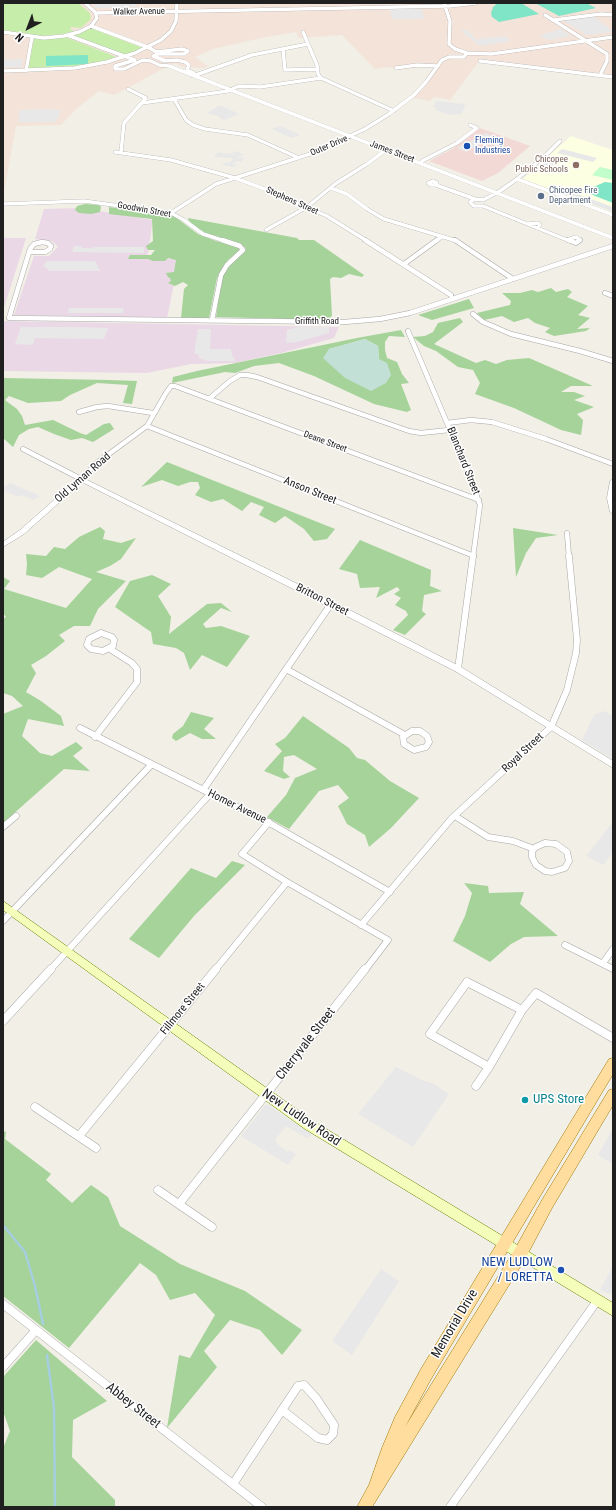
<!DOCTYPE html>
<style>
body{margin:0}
#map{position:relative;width:616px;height:1510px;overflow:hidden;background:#f1efe6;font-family:"Roboto Condensed",sans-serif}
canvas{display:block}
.frame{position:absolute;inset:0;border:4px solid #202020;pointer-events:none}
.north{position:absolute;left:8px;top:8px;width:40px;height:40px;-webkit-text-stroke:3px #fff;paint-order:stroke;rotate:222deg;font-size:11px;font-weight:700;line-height:16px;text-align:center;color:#202020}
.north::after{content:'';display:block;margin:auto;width:14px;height:18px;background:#202020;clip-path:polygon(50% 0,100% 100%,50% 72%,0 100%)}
</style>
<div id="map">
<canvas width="616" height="1510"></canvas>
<div class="frame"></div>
<div class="north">N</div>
</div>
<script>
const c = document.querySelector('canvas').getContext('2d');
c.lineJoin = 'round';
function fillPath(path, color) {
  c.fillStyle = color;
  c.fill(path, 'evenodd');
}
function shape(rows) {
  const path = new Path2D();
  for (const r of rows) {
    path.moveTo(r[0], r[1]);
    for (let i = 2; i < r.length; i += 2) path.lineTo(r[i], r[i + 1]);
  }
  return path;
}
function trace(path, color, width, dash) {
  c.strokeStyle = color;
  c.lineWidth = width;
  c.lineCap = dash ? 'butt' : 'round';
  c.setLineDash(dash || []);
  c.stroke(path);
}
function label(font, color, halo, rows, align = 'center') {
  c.font = font + ' "Roboto Condensed",sans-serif';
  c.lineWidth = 3;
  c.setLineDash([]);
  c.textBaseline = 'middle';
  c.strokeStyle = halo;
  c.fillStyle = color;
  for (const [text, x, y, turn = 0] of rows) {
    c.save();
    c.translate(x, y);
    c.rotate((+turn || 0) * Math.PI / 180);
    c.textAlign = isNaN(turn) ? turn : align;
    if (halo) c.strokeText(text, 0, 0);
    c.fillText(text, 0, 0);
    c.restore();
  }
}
fillPath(shape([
 [480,128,530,146,498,173,482,181,429,161,452,149]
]), '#f3d9d5');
fillPath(shape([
 [81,208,153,220,147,258,179,259,167,318,14,315,34,256,49,256,58,247,52,241,35,239,44,209],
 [3,238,26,238,3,311],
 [3,321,339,327,334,338,281,353,235,363,191,364,147,373,3,371]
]), '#ebd8e6');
fillPath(shape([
 [571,136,613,150,613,213,523,179]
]), '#fdffe2');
fillPath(shape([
 [3,3,613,3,613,76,480,60,450,100,435,97,429,101,409,97,429,78,435,67,426,66,401,70,388,67,375,69,342,35,299,38,296,32,261,38,213,49,195,57,208,66,204,68,183,67,174,63,114,95,99,91,75,110,61,125,16,126,3,198]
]), '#f4e3d9');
fillPath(shape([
 [3,3,78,3,90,13,91,19,81,28,71,27,70,29,74,31,63,34,40,36,15,32,3,30],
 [91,28,143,48,126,55,72,35],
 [65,37,109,54,118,58,74,67,28,69,34,39]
]), '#c6eeaa');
fillPath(shape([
 [85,204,99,205,101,207,100,212,91,214,79,213,75,210,77,206],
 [109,207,174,216,198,234,216,241,240,247,241,249,228,260,217,278,209,318,181,318,184,289,188,285,183,282,175,286,168,283,171,281,170,278,168,277,166,273,174,272,176,260,168,258,165,261,153,261,148,259,128,259,130,255,151,255,155,250,148,250,146,246,153,241,152,219,109,214],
 [188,218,297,238,299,240,314,240,364,275,362,277,349,274,341,278,333,277,330,279,332,316,326,320,216,317,221,280,225,270,246,249,245,247,210,235,198,229,189,221],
 [551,288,556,292,568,289,572,292,567,297,588,306,578,315,590,318,577,329,590,328,586,331,554,336,545,332,550,328,535,323,528,318,514,322,502,316,484,320,477,313,510,305,511,301,502,293,520,293,532,290,538,292],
 [469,299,474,308,432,320,418,315],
 [460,318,463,322,434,344,476,363,485,360,496,364,507,360,529,358,593,386,571,386,561,392,574,392,585,396,574,400,594,407,577,414,583,420,581,435,561,430,514,408,475,394,480,383,473,370,458,367,436,351,424,346,413,337,425,336,433,332,438,323],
 [401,330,405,337,389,336,385,342,385,350,387,358,397,362,402,374,409,383,401,384,411,410,407,412,374,404,314,376,279,363,254,366,235,373,225,372,172,383,173,377,197,371,357,338],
 [365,339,378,346,379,359,329,349],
 [3,378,109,380,137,381,132,404,123,403,128,385,97,383,70,395,61,401,28,403,9,396,5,400,17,409,22,416,25,425,53,420,80,433,86,435,104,424,110,423,114,429,93,442,82,438,71,440,54,434,38,427,29,429,19,435,13,447,3,438],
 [167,462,335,529,327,539,314,541,304,529,285,516,275,523,259,515,264,507,251,502,242,511,223,499,211,502,195,495,200,488,198,482,190,482,178,486,162,480,141,487],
 [100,527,105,531,103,539,121,543,136,538,121,559,110,566,96,572,126,581,98,609,90,626,74,626,59,635,65,641,46,656,31,665,36,673,26,692,41,701,61,716,64,726,28,719,22,736,40,753,52,756,76,742,83,748,73,756,90,771,64,769,3,823,3,714,23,706,12,696,3,693,3,619,6,617,3,613,3,577,10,581,4,589,66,608,92,579,59,567,42,578,26,575,27,564,26,554,46,556,54,547,65,549,79,537],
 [513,528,558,535,536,538,526,553,516,577],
 [360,540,431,570,430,586,442,591,424,595,422,611,426,614,405,635,393,630,408,615,406,611,395,605,401,598,394,594,400,590,397,587,376,598,380,587,360,588,357,574,339,569],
 [152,575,171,584,158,596,171,617,169,634,207,604,221,603,232,612,221,608,203,624,206,628,221,626,250,636,227,667,202,655,190,670,184,653,176,648,153,644,151,632,115,607,130,581],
 [191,712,214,718,204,729,216,739,202,739,190,733,176,741,172,738,173,734,183,726],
 [303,716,349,748,357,758,365,760,390,781,419,798,391,828,369,847,365,835,347,824,338,806,349,798,338,785,319,791,289,829,267,817,286,795,295,778,317,769,294,755,284,757,283,771,290,777,284,779,264,771,282,751,275,744,285,738],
 [232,861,245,865,194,916,159,958,129,939,191,868,216,878],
 [464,883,488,886,489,893,524,892,520,904,558,936,524,937,511,944,490,962,453,941,465,916,472,893],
 [3,1131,6,1132,5,1139,51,1174,46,1180,72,1203,91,1185,108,1197,120,1226,180,1264,245,1291,302,1330,282,1355,260,1330,230,1320,204,1351,217,1367,167,1428,179,1355,190,1358,215,1315,195,1293,170,1300,156,1275,140,1263,69,1348,3,1296],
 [36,1340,107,1401,73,1420,72,1457,115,1500,115,1507,3,1507,3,1448,10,1431,3,1411,3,1377]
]), '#a5d399');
fillPath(shape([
 [365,339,378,346,379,359,387,363,391,375,386,383,371,391,345,378,323,358,329,349]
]), '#c2e0d5');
fillPath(shape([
 [600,167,613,170,613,180,592,175]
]), '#c2fdcc');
fillPath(shape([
 [498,3,521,3,539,14,499,22,492,17,491,13,493,7],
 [535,3,586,3,596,8,559,16],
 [88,55,88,64,46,66,46,56],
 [605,182,613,183,613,203,585,192,591,188]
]), '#80e4c6');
fillPath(shape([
 [95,3,136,3,137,7,95,8],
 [390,9,422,9,424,19,392,19],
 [594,16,613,32,587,35,562,20],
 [561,29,571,36,548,40,540,35],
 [467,30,478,41,478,39,505,36,511,41,480,46,461,31],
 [23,59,21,67,3,67,3,60],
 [436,101,464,104,463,105,466,105,461,114,449,115,436,110,436,108,433,107],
 [218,106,222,106,239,114,224,120,218,117,219,116,207,113],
 [47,109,60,110,59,119,56,119,55,122,18,122,20,110],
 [280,126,300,135,291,138,272,129],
 [486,133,503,140,495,144,486,141,466,152,457,148,461,146,464,147,469,144,467,143],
 [562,149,597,158,593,162,557,153],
 [237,151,244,155,236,157,245,158,241,162,236,161,233,164,237,165,234,167,222,165,226,162,229,163,233,159,232,158,214,157,218,152,227,154,228,153,231,153,233,155,234,154,232,153],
 [548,158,558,159,547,172,536,169],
 [566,190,613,207,613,212,562,193],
 [74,246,81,246,82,248,93,248,94,247,144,247,144,253,72,252],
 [47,261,94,261,96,262,100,271,48,271,48,269,43,266],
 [69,308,124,308,123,313,68,313],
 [21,327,72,327,108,328,104,339,35,338,33,345,15,344],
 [298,327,329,327,329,333,297,342,286,343,287,330],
 [198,329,211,329,210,349,231,349,232,355,236,361,207,361,199,358,198,354,194,354],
 [10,483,27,490,40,496,33,500,22,495,18,497,3,490,3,488],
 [604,711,613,716,613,759,582,740,594,715,598,713],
 [613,822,613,852,603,865,586,856],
 [396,1067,422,1080,434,1084,449,1094,413,1147,358,1114],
 [266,1104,312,1134,308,1139,286,1126,275,1140,277,1141,276,1143,288,1152,290,1150,296,1154,288,1165,241,1136],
 [613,1128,613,1164,598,1155],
 [613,1266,613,1295,600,1290],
 [381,1269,399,1281,352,1355,332,1341]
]), '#e8e8e8');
trace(shape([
 [3,1225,25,1252,35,1286,43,1324],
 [47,1355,54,1408,55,1507]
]), '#a5cee1', 2.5);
const minorFar3 = shape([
 [444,3,450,21,449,44,455,49,467,53,491,54,613,37],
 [96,13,450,6,476,3],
 [545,15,607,54,607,61,601,73],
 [554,20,601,14,613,15],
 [91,26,150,48,156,52,182,49,188,51,184,54,158,54,153,56,166,61],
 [3,32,44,38,64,36,79,32,91,26,97,18,95,12,85,3],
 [303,32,317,65,318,74,321,78,394,111],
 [67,35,135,60,115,66,115,69,124,69,143,60,151,61,159,65,169,66,613,238],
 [283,49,285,70,318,69],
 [164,61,177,60,185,62,189,65,187,70,194,73],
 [480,61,613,77],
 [396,68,417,65,438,66],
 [3,71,75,68,107,62,135,53,161,40,171,31,176,21,177,3],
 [26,71,32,37],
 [193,76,252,55,308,44],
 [174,99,186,120,193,125,205,129,248,135,299,158],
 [142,103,228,91,239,86,260,87,321,78],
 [115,152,171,160,235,178,270,191,327,216,367,241],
 [121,152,124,123,146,98,128,89],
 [422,161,457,143,477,128,470,125],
 [517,179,613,215],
 [433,181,437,183,436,185,431,185,428,183,433,181],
 [436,185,475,199],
 [331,188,347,194,367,209,384,219,457,241],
 [483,200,475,199,470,202,474,206,483,206,567,240],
 [483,200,500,191,517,179,546,155,560,141],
 [3,204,84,201,171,213,184,220,203,234,225,241],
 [171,213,216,184,310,154,365,129,389,114,414,95,426,82,442,60,449,57,464,57,467,53],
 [528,224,538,223,540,225,537,228],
 [266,230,307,207,335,184,367,164,387,149],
 [567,240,570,241],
 [567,240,576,237,580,240,578,241],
 [436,241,443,236]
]);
const minorFar2 = shape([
 [365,240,451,295],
 [455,240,513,279],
 [568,240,576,243,580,240],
 [30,252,45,252,50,249,51,246,48,243,42,242,34,244,30,249,9,318,344,322,380,319,410,313,613,246],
 [404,264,437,240],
 [605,293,613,296],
 [473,314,483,322,511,334,580,351,613,361],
 [212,320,221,275,227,265,243,250,240,246,222,240],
 [408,331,470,477,480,505,473,557],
 [210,398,230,381,240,375,247,375,257,377,409,431,421,433,449,430],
 [79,412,97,407,108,406,153,413],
 [447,423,471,420,492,422,546,439,613,464],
 [147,426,474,556],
 [23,449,81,479,98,462,147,426,166,393,171,386,175,386,479,500],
 [567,533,569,557]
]);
const minorFar1 = shape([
 [101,633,112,637,114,640,113,646,103,651,91,649,87,645,89,639,101,633],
 [286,669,405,735],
 [458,669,473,556],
 [80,728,273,825,390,892],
 [412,731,420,731,427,736,429,742,426,747,414,750,404,744,403,737,412,731],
 [95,737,137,682,137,669,132,663,110,649],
 [203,790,331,604],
 [455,816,488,837,513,841,534,849],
 [269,822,242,854,287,882,388,940,365,970],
 [3,827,16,816],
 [545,843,556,844,567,852,569,861,565,868,552,872,545,871,536,865,532,857,532,851,536,847,545,843],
 [3,921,151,765],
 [361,925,452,818,551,727,567,690,576,653,577,640,569,556],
 [565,945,613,969],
 [603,963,613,949],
 [50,970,210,794],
 [215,970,287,882]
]);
const minor = shape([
 [467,982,522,1010,489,1067,430,1034,467,982],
 [522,1010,536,993,613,1038],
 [3,1021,51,969],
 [476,1086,489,1067],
 [35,1107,96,1148],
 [79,1136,216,969],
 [158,1190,212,1227],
 [179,1204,365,969],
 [3,1304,262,1507],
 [3,1367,36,1330],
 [304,1385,316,1398,334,1425,333,1434,327,1440,318,1438,282,1410,298,1386,304,1385],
 [233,1484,282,1410],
 [450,1507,597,1301]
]);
const tertiary = shape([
 [81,477,334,602,461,667,613,761,613,768,455,671,82,482,24,534,3,547,3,542,20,530,79,478,81,477],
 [613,479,613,514,610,512,607,498,610,481,613,479]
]);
const secondary = shape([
 [3,901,313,1121,613,1303,613,1316,305,1129,3,910,3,901]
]);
const primary = shape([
 [613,1058,613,1074,431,1379,405,1427,515,1249,542,1200,609,1090,613,1089,613,1105,552,1208,525,1259,372,1507,357,1507,369,1485,382,1448,395,1417,421,1369,609,1059,613,1058]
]);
trace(minorFar3, '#a7a7a7', 4);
trace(minorFar2, '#a7a7a7', 5.5);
trace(minorFar1, '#a7a7a7', 7);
trace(minor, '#a7a7a7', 9);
trace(tertiary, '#a7a7a7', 1);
trace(secondary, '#667f00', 1);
trace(primary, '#9d7600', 1);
trace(minorFar3, '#fff', 3.5);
trace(minorFar2, '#fff', 4.5);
trace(minorFar1, '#fff', 6);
trace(minor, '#fff', 8);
fillPath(tertiary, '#fff');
fillPath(secondary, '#f4fdb9');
fillPath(primary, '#ffdd9e');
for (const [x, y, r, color] of [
 [467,146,4,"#1a4fb4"],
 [576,165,4,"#8d6e63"],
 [541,196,4,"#5c6f8a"],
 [525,1100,4,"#0f9aa8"],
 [561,1270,4,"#1a4fb4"]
]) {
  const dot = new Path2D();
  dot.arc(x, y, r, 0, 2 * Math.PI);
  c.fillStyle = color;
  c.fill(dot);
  trace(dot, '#fff', 1.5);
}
label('9px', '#202020', '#fff', [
 ["Walker Avenue",139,12,-1],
 ["Outer Drive",329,146,-23],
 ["James Street",392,152,21],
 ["Stephens Street",292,201,24],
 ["Goodwin Street",144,210,10],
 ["Griffith Road",317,322],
 ["Deane Street",325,442,20]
]);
label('9px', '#164399', '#fff', [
 ["Fleming",475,141],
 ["Industries",475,151]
], 'left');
label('9px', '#785e54', '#fff', [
 ["Chicopee",568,160],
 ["Public Schools",568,170]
], 'right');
label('9px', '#4e5e75', '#fff', [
 ["Chicopee Fire",549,191],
 ["Department",549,201]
], 'left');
label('11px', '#202020', '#fff', [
 ["Blanchard Street",463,461,68],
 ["Old Lyman Road",83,478,-41],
 ["Anson Street",310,491,22],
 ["Britton Street",322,600,27],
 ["Royal Street",523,753,-43],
 ["Homer Avenue",237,807,26],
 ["Fillmore Street",183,1009,-51]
]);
label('13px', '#202020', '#fff', [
 ["Cherryvale Street",306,1044,-52],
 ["New Ludlow Road",301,1118,34],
 ["Memorial Drive",455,1324,-59],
 ["Abbey Street",133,1406,38]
]);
label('13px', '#0d838f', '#fff', [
 ["UPS Store",533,1100]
], 'left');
label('13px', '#164399', '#fff', [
 ["NEW LUDLOW",553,1263],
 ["/ LORETTA",553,1278]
], 'right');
</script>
